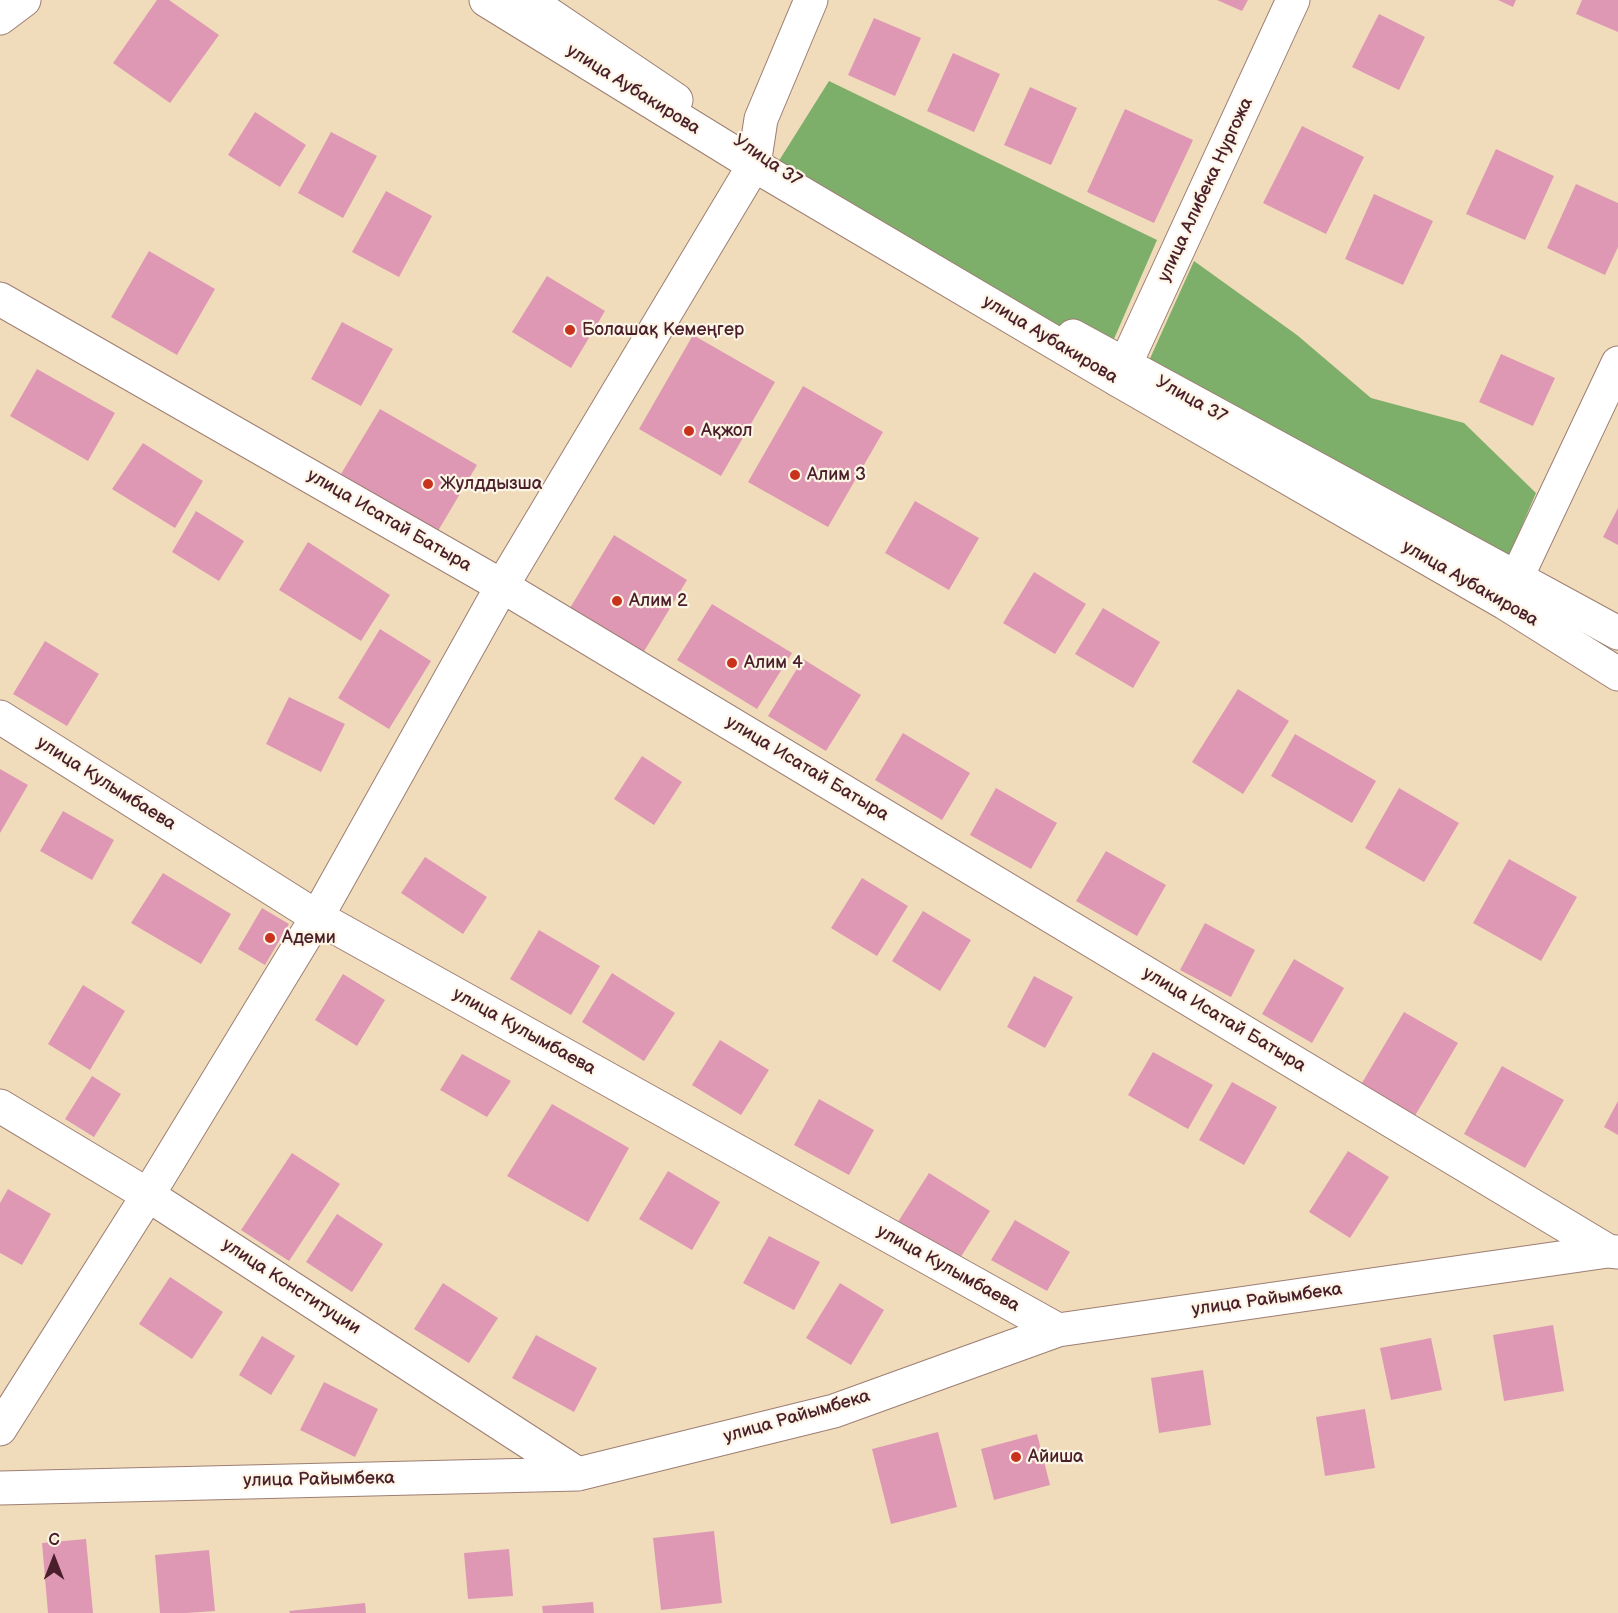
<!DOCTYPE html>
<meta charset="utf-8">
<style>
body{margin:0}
#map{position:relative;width:1618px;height:1613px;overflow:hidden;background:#f0dcbb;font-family:"Balsamiq Sans",sans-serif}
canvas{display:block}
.north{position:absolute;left:24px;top:1529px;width:60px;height:60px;-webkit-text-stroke:4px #fcf5e5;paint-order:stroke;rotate:0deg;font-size:16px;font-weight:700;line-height:24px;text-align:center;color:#4a1f2b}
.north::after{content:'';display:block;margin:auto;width:21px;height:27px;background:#4a1f2b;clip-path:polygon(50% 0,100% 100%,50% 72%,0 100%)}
</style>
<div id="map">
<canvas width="1618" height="1613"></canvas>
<div class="north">С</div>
</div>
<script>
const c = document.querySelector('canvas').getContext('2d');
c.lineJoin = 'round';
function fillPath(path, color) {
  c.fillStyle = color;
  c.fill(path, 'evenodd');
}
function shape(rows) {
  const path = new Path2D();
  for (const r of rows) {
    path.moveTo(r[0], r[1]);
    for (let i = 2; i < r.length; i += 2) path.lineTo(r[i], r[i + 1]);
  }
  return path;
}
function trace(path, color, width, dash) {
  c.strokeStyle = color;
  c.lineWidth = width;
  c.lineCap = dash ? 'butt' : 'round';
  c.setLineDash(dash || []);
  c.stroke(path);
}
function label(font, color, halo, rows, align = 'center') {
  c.font = font + ' "Balsamiq Sans",sans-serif';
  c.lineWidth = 4.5;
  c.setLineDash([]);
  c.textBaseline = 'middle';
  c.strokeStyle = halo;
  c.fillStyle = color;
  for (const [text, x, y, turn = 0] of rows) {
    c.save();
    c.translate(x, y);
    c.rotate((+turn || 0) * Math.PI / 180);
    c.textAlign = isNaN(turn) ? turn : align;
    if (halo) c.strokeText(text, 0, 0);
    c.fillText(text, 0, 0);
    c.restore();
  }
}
fillPath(shape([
 [829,81,1157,240,1107,355,775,167],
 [1194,261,1297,335,1371,398,1464,423,1536,493,1503,570,1143,374]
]), '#7eaf6a');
fillPath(shape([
 [157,0,169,0,219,35,170,103,113,63],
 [1217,0,1248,0,1242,11],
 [1498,0,1516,0,1513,7],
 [1582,0,1618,0,1618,32,1576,14],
 [1379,14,1425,37,1399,90,1352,67],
 [874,18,921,38,895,96,848,75],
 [953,53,1000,74,974,132,927,111],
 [1030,87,1077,108,1051,165,1004,145],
 [1125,109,1193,140,1154,223,1087,192],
 [255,112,306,145,280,187,228,155],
 [1302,126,1364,157,1326,234,1263,203],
 [331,132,377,156,343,218,298,193],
 [1496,149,1554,176,1525,240,1466,214],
 [1576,184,1618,203,1618,247,1605,275,1547,248],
 [386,191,432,216,399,277,352,252],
 [1374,194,1433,221,1403,285,1345,259],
 [149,251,215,289,177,355,111,317],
 [547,276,605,311,571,368,512,332],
 [342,322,393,349,361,406,311,379],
 [693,335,775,382,721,476,639,429],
 [1501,354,1555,378,1533,426,1479,402],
 [37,369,115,413,88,461,10,416],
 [803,386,883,432,828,527,748,482],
 [380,409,477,465,438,531,341,474],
 [143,443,203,481,175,528,112,489],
 [915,501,979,538,949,590,885,553],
 [1618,508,1618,545,1603,537],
 [196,511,244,541,219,581,172,552],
 [614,535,687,580,643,653,570,608],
 [308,542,390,595,361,641,279,590],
 [1034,572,1086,604,1055,654,1003,623],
 [712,604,792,653,757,709,677,660],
 [1103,608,1160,642,1133,688,1075,654],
 [380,629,431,661,389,729,338,698],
 [45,641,99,674,67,726,13,694],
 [803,659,861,695,826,751,768,716],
 [1238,689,1289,721,1243,794,1192,762],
 [289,697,345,724,321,772,266,744],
 [903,733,970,773,942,820,875,780],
 [1295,734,1376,781,1352,823,1271,776],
 [642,756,682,782,654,825,614,799],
 [0,769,28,785,0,833],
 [996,788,1057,823,1031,869,970,835],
 [1399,788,1459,823,1424,882,1365,848],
 [63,811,114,840,92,880,40,851],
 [1106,851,1166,885,1137,936,1076,901],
 [425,857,487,897,463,934,401,893],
 [1509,859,1577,897,1541,961,1473,923],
 [163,873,231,914,201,964,131,923],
 [862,878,908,906,877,956,831,928],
 [262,908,289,924,265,965,238,949],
 [923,911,971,940,940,991,892,961],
 [1205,923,1255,950,1231,997,1180,970],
 [539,930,600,966,571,1015,510,979],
 [1294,959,1344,988,1312,1043,1262,1014],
 [612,973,675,1013,644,1061,582,1022],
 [343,974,385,1000,357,1046,315,1020],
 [1034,976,1073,997,1045,1048,1007,1027],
 [83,985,125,1011,90,1070,48,1044],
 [1404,1012,1458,1043,1413,1119,1359,1088],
 [720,1040,769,1070,741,1115,692,1085],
 [1153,1052,1213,1085,1188,1129,1128,1095],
 [462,1054,511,1081,487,1117,440,1090],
 [1502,1066,1564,1100,1525,1168,1464,1134],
 [92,1076,121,1094,94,1137,65,1119],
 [1232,1082,1277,1107,1244,1165,1199,1140],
 [819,1099,874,1130,849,1175,794,1145],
 [1618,1101,1618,1135,1604,1127],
 [552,1104,629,1148,588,1222,507,1176],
 [1348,1151,1389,1177,1350,1238,1309,1212],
 [292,1153,340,1184,289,1261,241,1230],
 [668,1171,720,1202,692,1250,639,1219],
 [929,1173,990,1211,957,1263,896,1225],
 [8,1189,51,1214,22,1265,0,1253,0,1203],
 [337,1214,383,1244,352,1292,306,1262],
 [1015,1220,1070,1252,1047,1291,991,1260],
 [769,1236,820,1262,794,1310,743,1283],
 [170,1277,223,1312,192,1359,139,1324],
 [443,1283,498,1318,469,1363,414,1329],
 [840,1283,884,1310,851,1365,806,1338],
 [1553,1325,1564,1391,1504,1401,1493,1335],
 [536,1335,597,1368,574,1412,512,1378],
 [262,1336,295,1356,271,1395,239,1375],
 [1431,1338,1442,1390,1391,1400,1380,1348],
 [1203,1370,1211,1425,1159,1433,1151,1378],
 [324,1382,378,1409,355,1457,300,1430],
 [1365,1409,1375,1468,1325,1476,1316,1417],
 [938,1432,957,1507,891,1524,872,1449],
 [1037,1434,1050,1485,994,1500,981,1449],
 [714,1531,722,1603,661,1610,653,1538],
 [86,1539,93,1613,48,1613,42,1543],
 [509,1549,513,1596,468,1599,464,1553],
 [209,1550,215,1611,186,1613,160,1613,155,1555],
 [593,1602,594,1613,543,1613,542,1606],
 [365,1603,366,1613,290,1613,289,1611]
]), '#df98b4');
const minor = shape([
 [528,0,676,100],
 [0,18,24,0],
 [0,299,502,586,1608,1251],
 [1073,336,1618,633],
 [1118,380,1293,0],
 [1508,596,1618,363],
 [0,717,317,917,1058,1330],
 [0,1106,148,1195,578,1474],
 [0,1429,148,1195,317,917,502,586,754,165,761,119,811,0],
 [0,1488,578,1474,834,1411,1058,1330,1608,1251,1616,1252]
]);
const major = shape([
 [486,0,754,165,1118,380,1505,603,1618,674]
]);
trace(minor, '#9d7e73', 35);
trace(major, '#9d7e73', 35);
trace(minor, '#fff', 33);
trace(major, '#fff', 33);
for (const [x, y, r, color] of [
 [570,330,6,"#c8321e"],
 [689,431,6,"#c8321e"],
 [795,475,6,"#c8321e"],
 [428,484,6,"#c8321e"],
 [617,601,6,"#c8321e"],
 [732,663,6,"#c8321e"],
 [270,938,6,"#c8321e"],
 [1016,1457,6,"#c8321e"]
]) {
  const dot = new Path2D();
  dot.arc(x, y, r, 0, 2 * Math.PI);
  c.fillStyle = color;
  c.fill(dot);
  trace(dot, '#fcf5e5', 2);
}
label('18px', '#4a1f2b', '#fcf5e5', [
 ["улица Аубакирова",633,90,32],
 ["Улица 37",767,161,34],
 ["улица Алибека Нургожа",1206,190,-65],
 ["улица Аубакирова",1050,340,31],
 ["Улица 37",1191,400,29],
 ["улица Исатай Батыра",389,521,30],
 ["улица Аубакирова",1470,584,30],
 ["улица Исатай Батыра",807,769,31],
 ["улица Кулымбаева",106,784,32],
 ["улица Исатай Батыра",1224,1020,31],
 ["улица Кулымбаева",524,1032,29],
 ["улица Кулымбаева",948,1269,29],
 ["улица Конституции",291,1287,33],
 ["улица Райымбека",1267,1300,-8],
 ["улица Райымбека",797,1417,-16],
 ["улица Райымбека",319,1480,-1]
]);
label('18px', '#4a1f2b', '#fcf5e5', [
 ["Болашақ Кемеңгер",582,330],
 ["Ақжол",701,431],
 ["Алим 3",807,475],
 ["Жулддызша",440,484],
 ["Алим 2",629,601],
 ["Алим 4",744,663],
 ["Адеми",282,938],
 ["Айиша",1028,1457]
], 'left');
</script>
